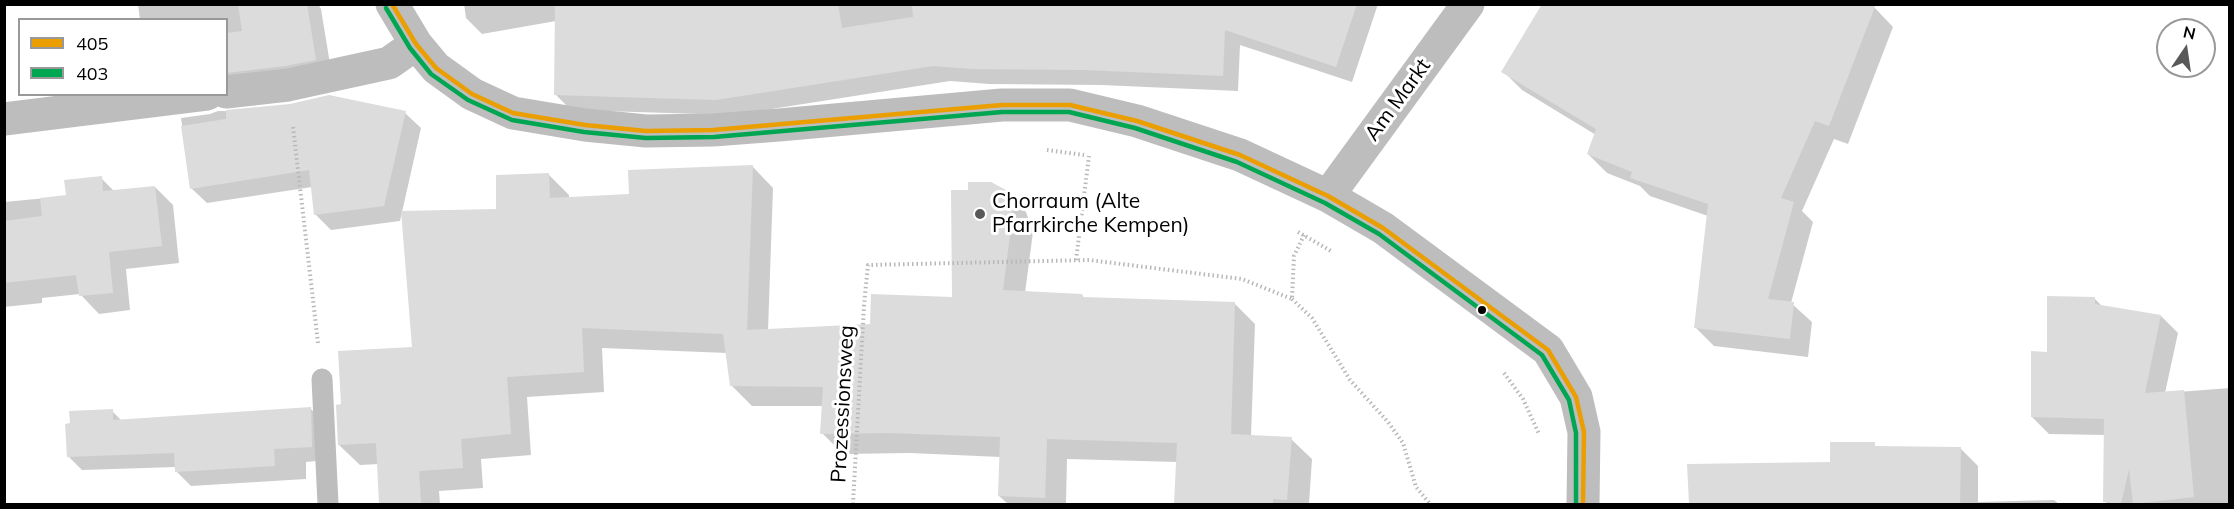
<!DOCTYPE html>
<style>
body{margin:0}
#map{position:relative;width:2234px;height:509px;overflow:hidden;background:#fff;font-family:Mulish,sans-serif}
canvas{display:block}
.frame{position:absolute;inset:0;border:6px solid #000;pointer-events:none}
.legend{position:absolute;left:18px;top:18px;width:210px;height:78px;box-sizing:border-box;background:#fff;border:2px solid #999;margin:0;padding:8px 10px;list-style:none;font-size:18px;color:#000}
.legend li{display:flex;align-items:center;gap:12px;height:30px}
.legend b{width:30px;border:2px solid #999}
.north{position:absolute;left:2156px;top:18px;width:60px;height:60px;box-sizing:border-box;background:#fff;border:2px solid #999;border-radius:50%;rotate:13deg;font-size:16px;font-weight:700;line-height:24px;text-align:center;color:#000}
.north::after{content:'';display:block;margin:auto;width:21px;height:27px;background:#595959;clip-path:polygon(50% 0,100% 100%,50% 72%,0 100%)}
</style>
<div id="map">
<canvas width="2234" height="509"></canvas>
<div class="frame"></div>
<ul class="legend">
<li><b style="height:8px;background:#eb9e00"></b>405</li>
<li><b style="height:8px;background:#00a651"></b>403</li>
</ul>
<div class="north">N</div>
</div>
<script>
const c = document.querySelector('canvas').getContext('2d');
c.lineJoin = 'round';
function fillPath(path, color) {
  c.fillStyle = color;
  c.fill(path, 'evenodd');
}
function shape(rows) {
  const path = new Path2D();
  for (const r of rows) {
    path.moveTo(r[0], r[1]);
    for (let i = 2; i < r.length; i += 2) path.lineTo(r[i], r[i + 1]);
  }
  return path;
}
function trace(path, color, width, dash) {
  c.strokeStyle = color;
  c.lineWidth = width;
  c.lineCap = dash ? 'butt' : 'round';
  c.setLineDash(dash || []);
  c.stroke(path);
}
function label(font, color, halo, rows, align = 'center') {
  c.font = font + ' Mulish,sans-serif';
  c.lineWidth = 6;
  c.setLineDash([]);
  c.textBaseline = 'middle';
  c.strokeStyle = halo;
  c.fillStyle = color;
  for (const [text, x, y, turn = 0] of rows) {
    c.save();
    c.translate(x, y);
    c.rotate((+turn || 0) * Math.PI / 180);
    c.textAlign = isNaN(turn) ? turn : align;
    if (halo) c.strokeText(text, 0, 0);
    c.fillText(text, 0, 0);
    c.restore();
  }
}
fillPath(shape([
 [138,4,318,4,321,9,332,76,226,92,226,20,140,20],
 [464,4,1378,4,1352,82,1240,45,1238,91,1101,85,989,84,950,81,733,115,571,110,555,94,556,21,482,34,466,18],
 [1866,4,1875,8,1893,27,1848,144,1834,139,1802,211,1813,222,1791,303,1812,322,1808,357,1714,346,1695,327,1708,216,1650,196,1640,186,1607,173,1588,154,1596,135,1522,90,1503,71],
 [218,111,405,113,421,128,400,221,331,230,315,214,312,187,207,203,191,188,181,118,210,114],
 [753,167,773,188,768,331,872,326,954,298,1005,191,1026,212,1033,232,1025,293,1082,295,1085,299,1234,303,1255,324,1251,436,1291,439,1312,459,1309,504,1175,504,1178,462,1067,459,1066,504,1008,504,999,496,1000,457,910,453,843,454,822,433,823,406,752,406,731,385,727,353,602,348,604,392,527,397,531,455,481,459,483,488,439,491,440,504,381,504,379,464,360,465,339,445,343,406,414,349,498,210,548,174,569,195,569,198,631,196],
 [101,178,114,191,155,187,173,205,179,263,126,269,130,310,99,314,80,294,42,298,42,303,4,307,4,202,68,196],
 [2094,298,2103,307,2161,316,2178,333,2165,393,2230,388,2230,504,2108,504,2105,501,2105,435,2049,434,2032,417,2048,353],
 [310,408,324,422,326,460,306,462,306,479,191,486,177,472,176,467,82,470,68,456,112,411,122,421],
 [1883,447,1960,448,1978,466,1978,502,2054,500,2059,504,1890,504],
 [1689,465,1853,481,1853,504,1690,504]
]), '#0003');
fillPath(shape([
 [238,4,307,4,316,60,285,66,226,73,226,33,242,31],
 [555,4,838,4,842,28,913,17,912,4,1357,4,1336,67,1225,30,1223,76,1085,70,972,69,933,66,716,100,554,95],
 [1542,4,1876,4,1829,126,1815,121,1781,198,1794,202,1768,299,1794,302,1790,339,1694,328,1708,204,1630,178,1632,172,1587,154,1596,129,1501,72],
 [329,95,406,111,384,206,314,215,309,170,190,189,181,126,226,119,226,110,290,104],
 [753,165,747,330,870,324,871,294,952,297,951,190,968,190,968,182,991,182,1006,190,1013,211,1003,290,1082,294,1083,297,1235,302,1231,434,1292,437,1287,500,1273,499,1273,504,1174,504,1177,443,1047,439,1045,498,998,496,1000,437,888,433,820,434,823,387,730,386,723,334,582,328,584,372,507,377,511,434,461,439,463,468,419,471,421,503,379,504,376,443,338,445,336,405,341,404,338,351,412,347,401,211,496,209,496,175,549,173,550,198,629,194,628,170],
 [102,176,103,191,155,186,162,246,109,252,113,293,79,296,76,275,4,283,4,221,42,216,40,198,66,195,64,180],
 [2047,296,2095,297,2095,304,2161,315,2145,393,2184,390,2194,497,2133,504,2129,469,2121,504,2103,502,2104,419,2031,417,2031,351,2047,352],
 [311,407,312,447,274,449,275,466,175,472,174,453,67,457,65,424,70,423,69,411,113,409,113,420],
 [1830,442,1875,442,1875,446,1961,447,1960,504,1689,504,1687,464,1830,462]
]), '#dcdcdc');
trace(shape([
 [293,127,318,343],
 [1047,150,1084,155],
 [1298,232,1331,251],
 [1076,260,1089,156],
 [1292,299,1312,318,1350,380,1388,422,1403,443,1416,487,1430,504],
 [1504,373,1523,399,1539,434],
 [853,504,864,305,868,265,1089,260,1242,279,1292,299,1294,256,1304,235]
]), '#b8b8b8', 4, [1.5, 3]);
trace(shape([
 [322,379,328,504]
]), '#bdbdbd', 21);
trace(shape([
 [392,4,416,44,436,68,472,94,513,113,585,125,646,131,713,130,779,125,1002,105,1070,105,1137,121,1240,155,1328,196,1383,228,1548,350,1576,397,1584,432,1583,504],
 [226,92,288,85,389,63,416,44],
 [4,119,207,94],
 [1328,196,1468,4]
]), '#bdbdbd', 33);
trace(shape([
 [392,4,416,44,436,68,472,94,513,113,585,125,646,131,713,130,1002,105,1070,105,1137,121,1240,155,1328,196,1383,228,1548,350,1576,397,1584,432,1583,504]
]), '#eb9e00', 4.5);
trace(shape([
 [386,8,410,48,431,74,468,100,512,120,584,132,646,138,714,137,1002,112,1069,112,1135,128,1237,162,1325,203,1379,234,1542,355,1569,400,1576,433,1576,504]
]), '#00a651', 4.5);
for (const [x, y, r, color] of [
 [980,214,6,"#595959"],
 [1482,310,5,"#000"]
]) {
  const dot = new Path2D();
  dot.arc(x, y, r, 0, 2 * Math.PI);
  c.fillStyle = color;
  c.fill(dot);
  trace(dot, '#fff', 2);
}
label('21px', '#000', '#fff', [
 ["Am Markt",1398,100,-54],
 ["Prozessionsweg",843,404,-87]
]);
label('21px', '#000', '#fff', [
 ["Chorraum (Alte",992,202],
 ["Pfarrkirche Kempen)",992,226]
], 'left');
</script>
